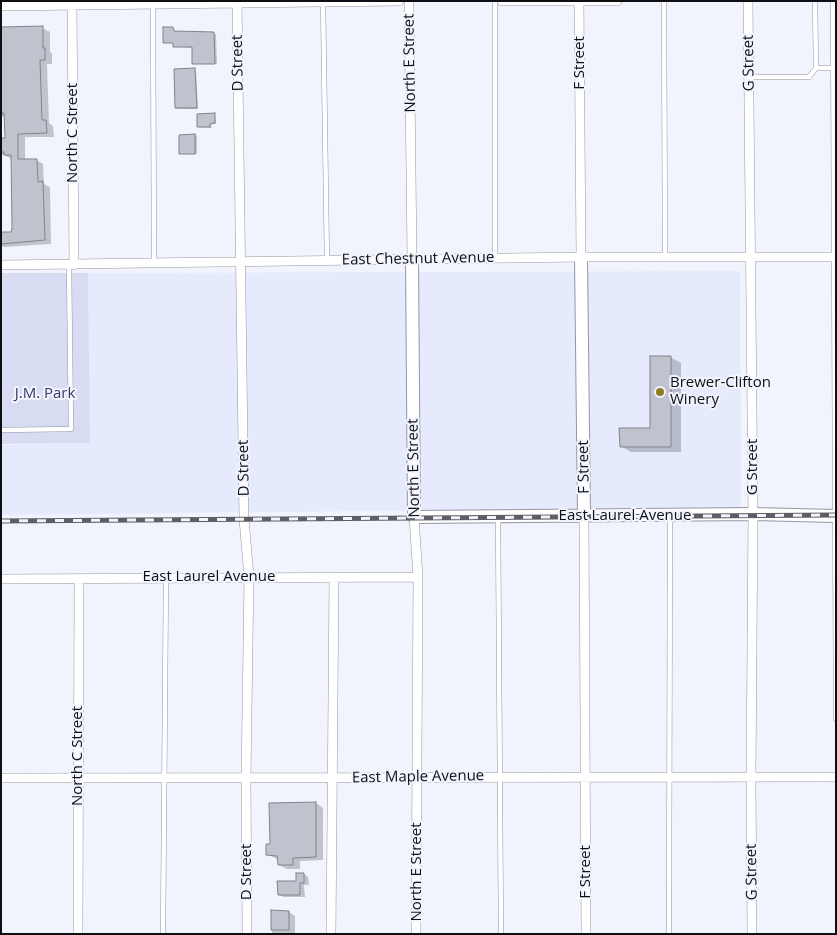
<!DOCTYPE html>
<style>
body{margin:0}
#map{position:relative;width:837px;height:935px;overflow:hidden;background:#f2f4fd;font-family:"Open Sans",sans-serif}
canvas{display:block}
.frame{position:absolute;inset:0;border:2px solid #0f0f13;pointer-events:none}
</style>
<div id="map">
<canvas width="837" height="935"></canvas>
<div class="frame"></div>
</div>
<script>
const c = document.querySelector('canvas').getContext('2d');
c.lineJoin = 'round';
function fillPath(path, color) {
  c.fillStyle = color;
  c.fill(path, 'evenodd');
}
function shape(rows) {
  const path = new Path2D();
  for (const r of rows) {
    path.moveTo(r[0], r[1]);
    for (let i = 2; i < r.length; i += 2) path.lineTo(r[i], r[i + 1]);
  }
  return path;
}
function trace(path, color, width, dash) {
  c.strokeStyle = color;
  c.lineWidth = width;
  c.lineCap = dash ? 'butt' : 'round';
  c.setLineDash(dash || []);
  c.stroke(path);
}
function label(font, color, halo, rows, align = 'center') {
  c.font = font + ' "Open Sans",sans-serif';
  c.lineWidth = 4;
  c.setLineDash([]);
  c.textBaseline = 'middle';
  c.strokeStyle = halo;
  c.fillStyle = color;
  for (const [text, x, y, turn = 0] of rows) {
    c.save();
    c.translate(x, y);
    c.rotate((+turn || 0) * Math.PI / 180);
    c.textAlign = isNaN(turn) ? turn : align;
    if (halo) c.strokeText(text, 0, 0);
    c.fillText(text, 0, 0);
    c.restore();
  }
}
fillPath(shape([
 [740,271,741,507,1,515,1,445,90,443,88,273]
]), '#e6eafd');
fillPath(shape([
 [1,273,88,273,90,443,1,444]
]), '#d8dcf3');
fillPath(shape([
 [42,28,50,32,50,52,52,53,52,64,47,64,49,123,53,126,54,137,25,137,25,161,36,160,43,164,44,184,50,187,51,244,4,247,1,246,1,233,12,233,13,228,12,159,1,154,1,139,6,139,5,117,1,116,1,48],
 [173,29,175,32,216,34,217,64,195,64,193,63,194,48,176,47,174,43,165,43],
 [194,70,196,71,198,109,178,109,176,108],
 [215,115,216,124,211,124,212,128,198,127],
 [195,135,197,136,197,154,180,153],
 [670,357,681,363,681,452,631,452,621,446,651,429],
 [316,803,323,808,323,860,300,861,300,869,287,869,279,865,278,859,268,855,271,846],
 [304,874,308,877,309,885,304,885,305,897,284,897,279,895,297,882],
 [273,912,289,912,295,916,295,934,272,934]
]), '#0003');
const building = shape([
 [43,26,43,48,45,48,45,60,40,60,42,120,46,120,47,133,18,134,18,159,37,159,38,182,43,181,45,240,1,244,1,232,11,232,12,228,11,155,4,155,4,152,1,152,1,138,5,138,4,113,1,113,1,27,43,26],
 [163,27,173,27,174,31,214,32,215,64,192,64,192,47,173,47,173,43,163,43,163,27],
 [195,68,197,108,175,108,174,69,195,68],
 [215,113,215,123,210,124,210,127,197,127,197,114,215,113],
 [195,134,195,154,179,154,179,135,195,134],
 [650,356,671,356,671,447,620,447,619,428,650,428,650,356],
 [316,802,316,857,293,858,293,865,278,865,277,856,266,855,266,844,270,844,269,803,316,802],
 [296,873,304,873,304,883,300,883,300,895,278,895,277,881,296,881,296,873],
 [271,910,289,911,289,930,271,930,271,910]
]);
fillPath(building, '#c0c2ce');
trace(building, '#80828c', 1);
const lane = shape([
 [495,1,495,257],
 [664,1,665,257],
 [815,1,816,68,833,68],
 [833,1,836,719],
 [323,2,327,260],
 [153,3,154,262],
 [749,77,809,77,816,68],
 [1,430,71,429,69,265],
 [498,518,501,934],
 [163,934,166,578],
 [669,934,670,516]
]);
const street = shape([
 [72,1,74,265],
 [237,1,244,519,249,577,246,777,247,934],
 [409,1,412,258],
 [502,1,617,1],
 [579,1,581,257],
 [748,1,753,514,751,777,752,934],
 [1,6,399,1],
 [1,265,581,257,836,257],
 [584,516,586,934],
 [414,517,418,577,416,934],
 [1,579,418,577],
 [1,778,836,777],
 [78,934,79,579],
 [331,934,334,578]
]);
const secondary = shape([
 [581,257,584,516],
 [412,258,414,517,753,514,836,516]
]);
trace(lane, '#9496a1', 5.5);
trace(street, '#9496a1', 10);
trace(secondary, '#9496a1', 14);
trace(lane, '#fff', 4.5);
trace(street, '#fff', 9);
trace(secondary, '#fff', 12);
const rail = shape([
 [1,521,836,515]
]);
trace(rail, '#5e5e64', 5);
trace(rail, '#f2f4fd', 3, [9]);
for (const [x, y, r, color] of [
 [660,392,5,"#8e7b21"]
]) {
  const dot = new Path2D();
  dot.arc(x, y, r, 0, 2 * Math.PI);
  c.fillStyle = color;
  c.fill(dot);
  trace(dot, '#f2f4fd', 2);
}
label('15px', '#0f0f13', '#f2f4fd', [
 ["D Street",238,63,-91],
 ["North E Street",410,63,-91],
 ["F Street",580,63,-90],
 ["G Street",749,63,-91],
 ["North C Street",73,133,-90],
 ["East Chestnut Avenue",418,259,-1],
 ["F Street",584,467,-91],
 ["G Street",753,467,-90],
 ["D Street",244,468,-91],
 ["North E Street",414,468,-91],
 ["East Laurel Avenue",625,516],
 ["East Laurel Avenue",209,577],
 ["North C Street",78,756,-90],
 ["East Maple Avenue",418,777,-1],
 ["D Street",247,872,-90],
 ["North E Street",417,872,-90],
 ["F Street",586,872,-90],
 ["G Street",752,872,-91]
]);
label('15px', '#0f0f13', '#f2f4fd', [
 ["Brewer-Clifton",670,383],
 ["Winery",670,400]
], 'left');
label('15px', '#343966', '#f2f4fd', [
 ["J.M. Park",45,394]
]);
</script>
